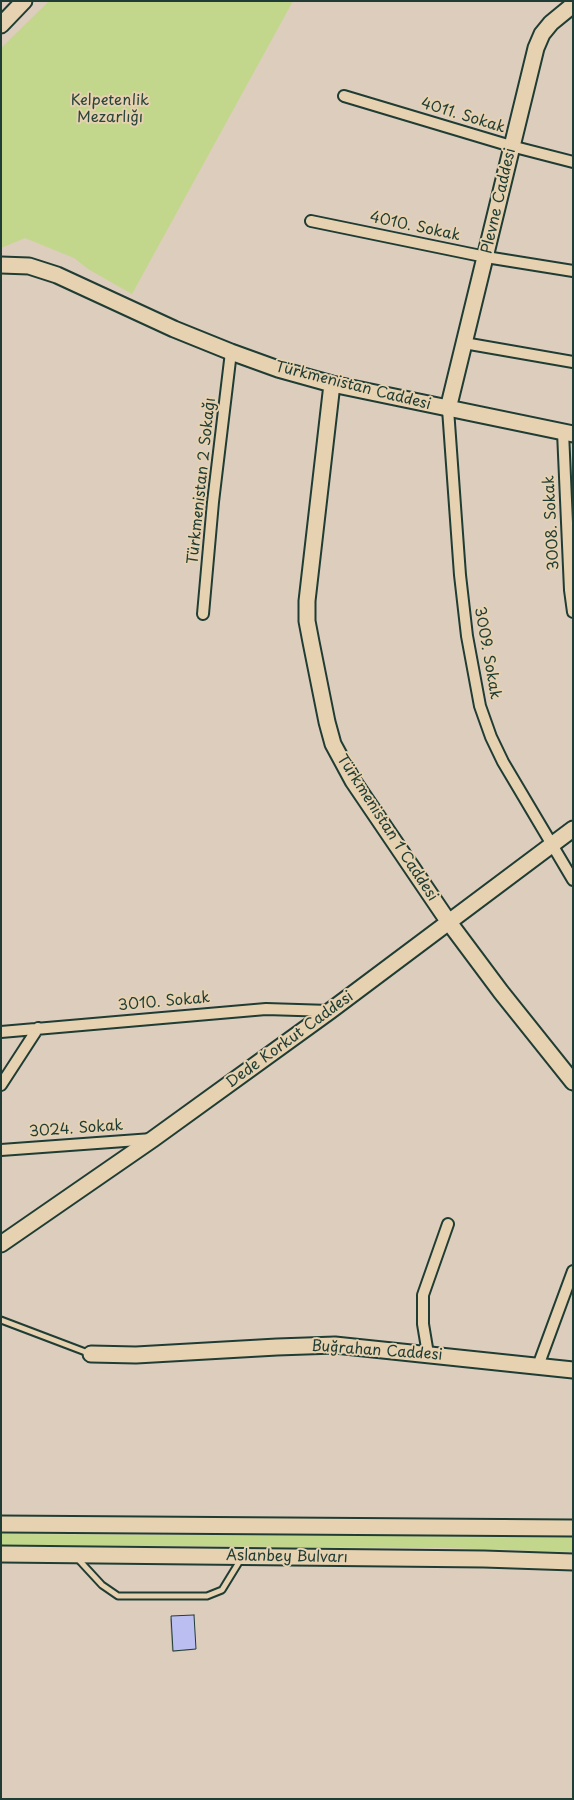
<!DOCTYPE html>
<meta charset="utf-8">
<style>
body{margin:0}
#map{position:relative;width:574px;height:1800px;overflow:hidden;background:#ddcdbd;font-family:"Playpen Sans",sans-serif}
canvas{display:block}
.frame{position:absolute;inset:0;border:2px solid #1f3d34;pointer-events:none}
</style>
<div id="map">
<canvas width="574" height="1800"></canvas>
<div class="frame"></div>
</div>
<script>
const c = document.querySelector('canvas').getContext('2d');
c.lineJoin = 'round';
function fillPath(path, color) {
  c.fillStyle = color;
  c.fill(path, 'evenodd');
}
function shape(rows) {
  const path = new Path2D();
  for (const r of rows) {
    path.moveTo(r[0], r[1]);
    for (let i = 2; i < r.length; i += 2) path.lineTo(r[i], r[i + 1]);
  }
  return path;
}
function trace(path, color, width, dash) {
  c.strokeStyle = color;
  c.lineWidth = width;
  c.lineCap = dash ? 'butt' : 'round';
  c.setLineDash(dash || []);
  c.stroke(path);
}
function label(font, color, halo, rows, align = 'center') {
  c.font = font + ' "Playpen Sans",sans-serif';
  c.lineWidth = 4;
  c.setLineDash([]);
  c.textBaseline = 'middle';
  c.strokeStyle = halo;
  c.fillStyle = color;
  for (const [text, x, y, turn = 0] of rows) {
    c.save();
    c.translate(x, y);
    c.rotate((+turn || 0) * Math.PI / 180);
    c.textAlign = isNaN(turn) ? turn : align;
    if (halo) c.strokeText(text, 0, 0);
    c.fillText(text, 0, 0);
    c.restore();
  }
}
fillPath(shape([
 [49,1,293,1,132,294,88,269,74,258,25,238,1,248,1,48],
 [1,1534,573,1537,573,1552,447,1548,1,1545]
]), '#c2d78c');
fillPath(shape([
 [171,1618,195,1649,193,1650,172,1652,170,1619]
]), '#0003');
const building = shape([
 [194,1615,196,1649,173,1651,171,1616,194,1615]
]);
fillPath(building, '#bbbef0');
trace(building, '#1f3d34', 1);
const lane = shape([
 [1,1320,88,1353],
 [78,1559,102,1585,118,1596,207,1596,222,1590,241,1559]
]);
const street = shape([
 [344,96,511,146,573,162],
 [311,221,486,257,573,271],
 [464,343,573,362],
 [448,409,460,575,467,636,480,706,491,737,503,762,573,880],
 [563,432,570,590,573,612],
 [203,614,213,502,231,352],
 [1,1032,266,1009,330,1011],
 [1,1085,38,1028],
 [1,1150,152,1139],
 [428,1354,423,1324,423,1295,448,1224],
 [538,1366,573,1271]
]);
const secondary = shape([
 [1,25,24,1],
 [1,265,29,266,57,275,174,329,231,352,278,369,332,384,573,434],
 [332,384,307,601,307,621,311,642,327,722,333,744,353,781,448,921,501,992,573,1082],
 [448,409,536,48,542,34,551,23,573,5],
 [1,1244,153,1139,330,1011,573,829],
 [91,1354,136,1355,277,1347,335,1345,573,1370],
 [1,1524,573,1528],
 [1,1554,484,1559,573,1562]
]);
trace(lane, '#1f3d34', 9);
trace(street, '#1f3d34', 14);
trace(secondary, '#1f3d34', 19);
trace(lane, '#e6d1b0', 5);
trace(street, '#e6d1b0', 10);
trace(secondary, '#e6d1b0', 15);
label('15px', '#274538', '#e6d1b0', [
 ["Kelpetenlik",110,101],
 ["Mezarlığı",110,118]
]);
label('15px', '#1f3d34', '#e6d1b0', [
 ["4011. Sokak",463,116,17],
 ["Plevne Caddesi",499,201,-77],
 ["4010. Sokak",415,227,12],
 ["Türkmenistan Caddesi",353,386,14],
 ["Türkmenistan 2 Sokağı",202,481,-84],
 ["3008. Sokak",552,523,-93],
 ["3009. Sokak",487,653,80],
 ["Türkmenistan 1 Caddesi",387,828,57],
 ["3010. Sokak",164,1002,-5],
 ["Dede Korkut Caddesi",290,1040,-36],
 ["3024. Sokak",76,1129,-4],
 ["Buğrahan Caddesi",377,1351,4],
 ["Aslanbey Bulvarı",287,1557,1]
]);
</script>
